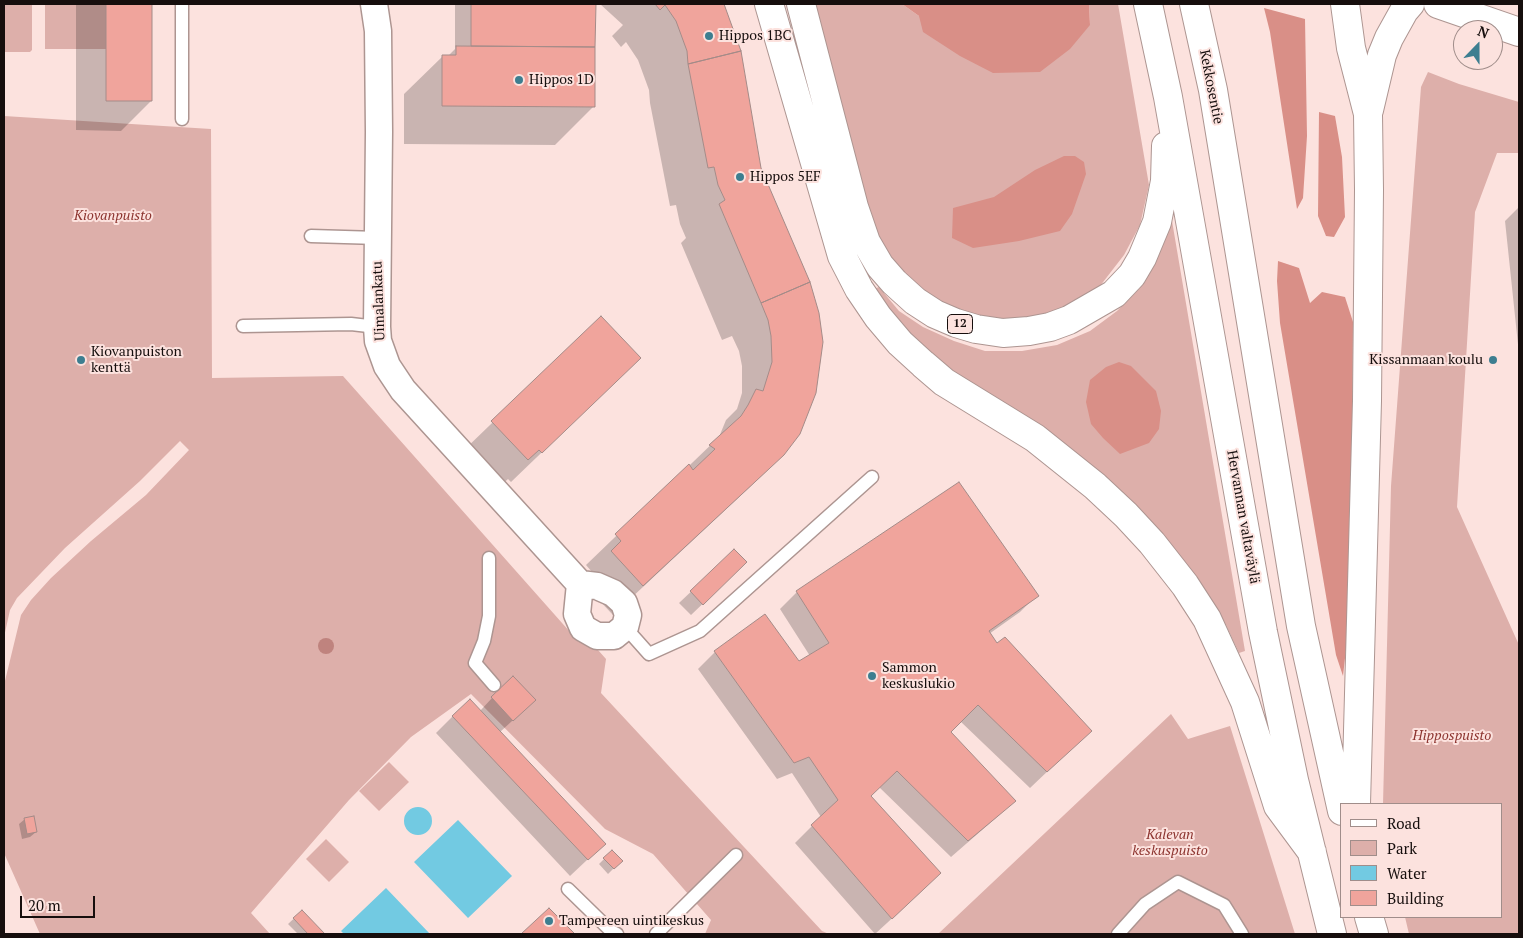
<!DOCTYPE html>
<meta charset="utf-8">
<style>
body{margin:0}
#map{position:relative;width:1523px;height:938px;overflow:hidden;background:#fce2de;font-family:"PT Serif",serif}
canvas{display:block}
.frame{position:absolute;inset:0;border:5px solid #160e0d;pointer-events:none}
.legend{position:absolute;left:1340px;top:803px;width:162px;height:115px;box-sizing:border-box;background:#fce2de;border:1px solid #a08d8a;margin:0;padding:6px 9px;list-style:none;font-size:15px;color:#160e0d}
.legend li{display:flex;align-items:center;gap:10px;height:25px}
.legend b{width:25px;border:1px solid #a08d8a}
.north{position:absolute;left:1453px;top:20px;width:50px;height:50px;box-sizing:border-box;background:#fce2de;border:1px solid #a08d8a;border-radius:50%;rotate:22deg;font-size:14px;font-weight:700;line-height:20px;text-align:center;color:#160e0d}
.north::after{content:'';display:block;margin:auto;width:18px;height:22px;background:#3d7e90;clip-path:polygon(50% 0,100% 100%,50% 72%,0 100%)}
.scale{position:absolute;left:20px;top:896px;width:75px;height:22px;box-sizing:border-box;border:2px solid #160e0d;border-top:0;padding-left:6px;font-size:15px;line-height:18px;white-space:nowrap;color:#160e0d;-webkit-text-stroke:4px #fce2de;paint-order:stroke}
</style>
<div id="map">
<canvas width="1523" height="938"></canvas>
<div class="frame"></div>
<ul class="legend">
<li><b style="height:6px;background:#fff"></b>Road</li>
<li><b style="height:14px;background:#ddafaa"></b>Park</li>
<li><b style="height:14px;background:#72cae2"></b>Water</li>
<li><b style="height:14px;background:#f0a49c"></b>Building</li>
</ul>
<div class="north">N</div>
<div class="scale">20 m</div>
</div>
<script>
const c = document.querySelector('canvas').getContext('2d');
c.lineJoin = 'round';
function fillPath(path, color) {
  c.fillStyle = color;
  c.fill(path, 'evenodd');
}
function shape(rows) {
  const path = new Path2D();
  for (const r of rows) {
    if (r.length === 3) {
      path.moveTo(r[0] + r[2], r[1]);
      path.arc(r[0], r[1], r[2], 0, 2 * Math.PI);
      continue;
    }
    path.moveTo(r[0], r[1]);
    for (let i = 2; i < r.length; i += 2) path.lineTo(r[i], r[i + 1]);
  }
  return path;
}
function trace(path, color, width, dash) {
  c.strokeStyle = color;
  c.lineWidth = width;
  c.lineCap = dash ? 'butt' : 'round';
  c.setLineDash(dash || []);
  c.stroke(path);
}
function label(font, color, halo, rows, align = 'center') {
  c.font = font + ' "PT Serif",serif';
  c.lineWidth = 4;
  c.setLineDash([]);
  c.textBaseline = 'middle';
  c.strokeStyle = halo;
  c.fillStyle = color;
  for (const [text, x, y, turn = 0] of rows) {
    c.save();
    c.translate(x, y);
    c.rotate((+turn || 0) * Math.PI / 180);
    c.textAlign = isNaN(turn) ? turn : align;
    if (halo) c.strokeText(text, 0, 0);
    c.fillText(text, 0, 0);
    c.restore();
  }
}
fillPath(shape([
 [4,4,32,4,32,50,30,52,4,52],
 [45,4,106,4,106,49,45,49],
 [813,4,902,4,919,16,1090,25,1089,4,1118,4,1149,185,1140,225,1124,255,1100,286,1072,304,1023,322,981,317,925,296,881,248,866,212],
 [1428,72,1459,84,1519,102,1519,153,1497,153,1475,212,1457,507,1519,645,1519,934,1409,934,1405,917,1502,917,1502,804,1383,804,1391,486,1421,87],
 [4,116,211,129,212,378,343,376,578,641,598,650,606,659,601,693,822,931,829,934,705,934,711,920,653,854,605,829,471,694,411,737,349,800,251,913,270,934,40,934,4,853,4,685,21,615,31,600,51,578,91,541,146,495,189,450,180,441,140,481,65,548,17,598,10,610,4,637],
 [1171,215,1245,651,1239,653,1226,625,1185,563,1140,511,939,366,869,291,879,287,899,311,923,327,954,341,985,351,1022,351,1057,345,1090,331,1117,311,1140,288,1155,260],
 [1171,714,1188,739,1230,726,1295,934,938,934],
 [389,762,409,782,379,811,359,791],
 [326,839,349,862,329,882,306,859]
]), '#ddafaa');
fillPath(shape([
 [902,4,1089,4,1090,25,1070,49,1040,72,993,73,960,56,923,32,919,16],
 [1264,8,1305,19,1307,136,1303,198,1297,209,1270,32],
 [1319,112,1335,116,1342,157,1345,217,1334,237,1326,236,1318,216],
 [1064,156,1075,156,1084,162,1086,174,1072,214,1060,231,1019,241,973,248,952,238,953,208,994,197,1035,170],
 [1278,261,1299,268,1310,303,1322,292,1345,297,1353,322,1352,462,1348,631,1343,676,1336,655,1280,323,1277,281],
 [1119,362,1131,366,1156,391,1161,411,1159,429,1149,443,1120,454,1103,438,1091,424,1086,402,1090,380,1106,367]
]), '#d98f87');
fillPath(shape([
 [418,821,14],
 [458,820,512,876,468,918,414,862],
 [386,888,430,934,344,934,341,931]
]), '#72cae2');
fillPath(shape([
 [76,4,151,4,151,101,121,131,76,130],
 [455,4,595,4,594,106,555,145,404,144,404,94,443,56,448,56,455,49],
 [600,4,723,4,724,6,759,168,783,455,752,485,613,615,582,582,592,572,586,565,719,437,726,420,737,409,742,393,742,366,739,351,732,336,722,340,681,243,686,238,680,224,676,205,670,206,650,103,649,90,638,60,626,42,621,47,612,36,623,25],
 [1519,207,1519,354,1505,221],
 [601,318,640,358,511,482,508,479,497,489,462,452],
 [734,551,734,574,691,615,679,603],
 [797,592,1037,595,1020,612,989,634,997,645,1090,731,1030,788,960,721,949,732,1014,801,997,817,951,857,879,787,869,796,923,890,875,934,795,843,821,817,792,773,777,779,698,669,715,652,765,616,799,663,810,656,780,609],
 [492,698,523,711,500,732,604,844,570,876,436,733,453,716,480,711],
 [25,819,36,832,30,837,22,839,19,824],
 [612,851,621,861,608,874,599,864],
 [549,909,574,934,523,934],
 [302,911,323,934,298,934,288,924]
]), '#0003');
const building = shape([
 [106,4,152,4,152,101,106,101,106,4],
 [471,4,596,4,595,47,471,46,471,4],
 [655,4,724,4,741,51,688,64,687,51,676,21,665,5,660,10,655,4],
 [456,46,595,47,595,107,442,106,442,55,456,55,456,46],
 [741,51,761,168,810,282,761,303,719,204,725,200,718,185,714,167,708,168,688,64,741,51],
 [810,282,819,313,823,342,816,393,800,434,784,455,643,586,611,551,621,541,615,534,689,464,693,470,715,449,709,445,741,416,748,405,756,389,763,391,772,362,771,336,768,320,761,303,810,282],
 [601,316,641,358,542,453,539,450,528,460,491,421,601,316],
 [959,482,1039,596,989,631,997,643,1005,637,1092,731,1047,772,978,705,951,732,1016,801,968,841,897,771,871,796,941,873,892,919,811,825,838,800,809,757,794,763,714,651,765,614,799,661,829,643,796,591,959,482],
 [734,549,747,562,703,605,690,591,734,549],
 [513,676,536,700,513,721,491,697,513,676],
 [470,699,606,844,588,860,452,716,470,699],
 [34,816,37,832,27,834,24,818,34,816],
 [612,850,623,861,614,869,603,858,612,850],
 [549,908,575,934,521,934,549,908],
 [302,910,325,934,308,934,293,918,302,910]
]);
fillPath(building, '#f0a49c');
trace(building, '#a48b88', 1);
const lane = shape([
 [182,4,182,119],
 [311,236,378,238],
 [243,326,351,324,377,327],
 [489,558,489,616,484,641,475,663,494,685],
 [625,627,649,654,700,631,872,477],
 [568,889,611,931,617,934],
 [656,934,736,855],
 [1118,934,1145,904,1178,882,1224,905,1242,934]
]);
const street = shape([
 [374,4,378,31,379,132,377,327,378,341,387,366,403,390,580,584,597,586,613,593,624,603,628,615,625,627,614,636,597,636,583,628,577,614,580,584]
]);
const highway = shape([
 [769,4,842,256,859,289,878,317,900,343,923,364,944,382,1035,438,1095,486,1126,515,1152,543,1185,585,1207,619,1245,702,1278,806,1312,852],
 [801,4,854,207,866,242,880,266,894,282,915,301,935,314,956,323,976,329,1003,333,1029,331,1050,327,1069,320,1114,294,1132,275,1142,258,1157,222,1165,181,1166,146],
 [1148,4,1168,97,1263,632,1294,780,1332,934],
 [1194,4,1213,90,1301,626,1342,811],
 [1345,4,1351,48,1368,114,1369,190,1367,401,1356,804],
 [1438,4,1519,32],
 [1369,110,1382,55,1389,38,1404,11,1410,4],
 [1369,917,1374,934]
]);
trace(lane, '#ad9591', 15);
trace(street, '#ad9591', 29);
trace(highway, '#ad9591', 30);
trace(lane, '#fff', 12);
trace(street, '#fff', 26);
trace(highway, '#fff', 28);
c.fillStyle = '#bf837e';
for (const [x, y] of [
 [326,646]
]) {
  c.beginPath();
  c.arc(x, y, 8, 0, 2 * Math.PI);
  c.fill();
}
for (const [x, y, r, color] of [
 [709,36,5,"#3d7e90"],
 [519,80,5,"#3d7e90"],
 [740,177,5,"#3d7e90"],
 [81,360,5,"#3d7e90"],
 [1493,360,5,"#3d7e90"],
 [872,676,5,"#3d7e90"],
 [549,921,5,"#3d7e90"]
]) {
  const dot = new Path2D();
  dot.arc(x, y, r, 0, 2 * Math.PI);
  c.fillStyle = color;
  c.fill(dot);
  trace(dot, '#fce2de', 2);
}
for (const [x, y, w] of [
 [960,324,25]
]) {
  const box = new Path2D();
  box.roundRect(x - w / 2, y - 9.5, w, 19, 4);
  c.fillStyle = '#fce2de';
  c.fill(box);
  trace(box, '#160e0d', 1);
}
label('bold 12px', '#160e0d', null, [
 ["12",960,324]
]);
label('14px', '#160e0d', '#fce2de', [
 ["Hippos 1BC",719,36],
 ["Hippos 1D",529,80],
 ["Hippos 5EF",750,177],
 ["Kiovanpuiston",91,352],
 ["kenttä",91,368],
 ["Kissanmaan koulu",1483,360,"right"],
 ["Sammon",882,668],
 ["keskuslukio",882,684],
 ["Tampereen uintikeskus",559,921]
], 'left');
label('14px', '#160e0d', '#fce2de', [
 ["Kekkosentie",1211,87,79],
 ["Uimalankatu",379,301,-92],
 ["Hervannan valtaväylä",1243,517,80]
]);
label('italic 14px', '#8d3530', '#fce2de', [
 ["Kiovanpuisto",113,216],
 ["Hippospuisto",1452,736],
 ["Kalevan",1170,835],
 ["keskuspuisto",1170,851]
]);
</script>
